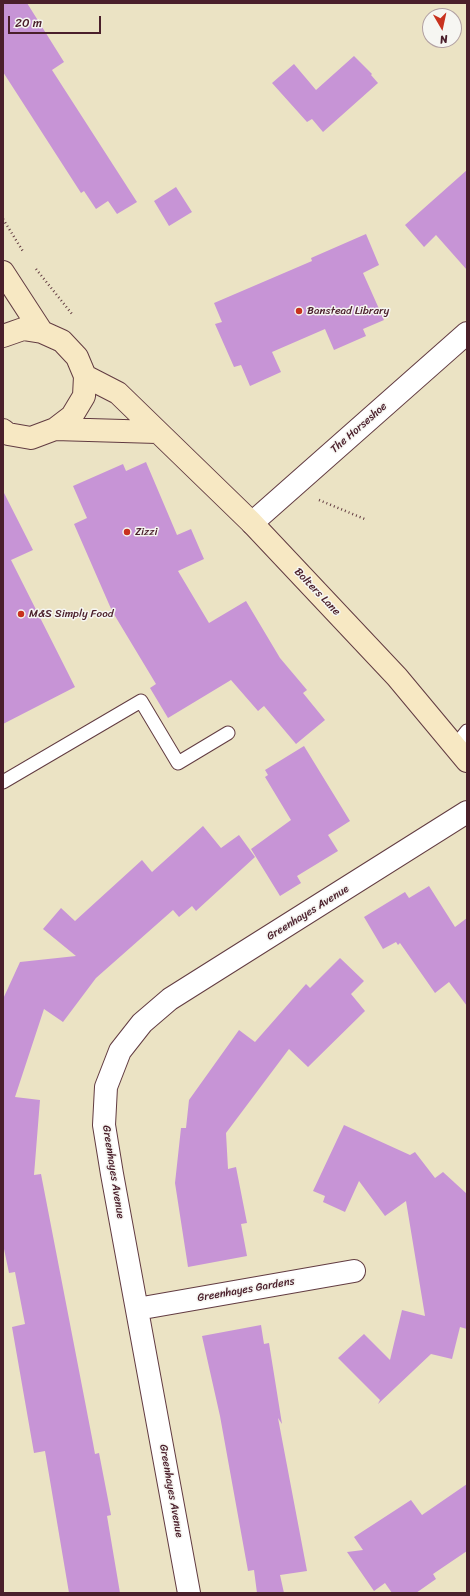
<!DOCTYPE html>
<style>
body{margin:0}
#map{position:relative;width:470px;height:1596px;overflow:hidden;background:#ebe3c4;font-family:Sriracha,sans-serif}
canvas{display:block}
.frame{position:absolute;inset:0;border:4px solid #4a1f2b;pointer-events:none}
.north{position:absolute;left:422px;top:8px;width:40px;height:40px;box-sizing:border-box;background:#f6f6f2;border:1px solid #b1a0a2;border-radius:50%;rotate:171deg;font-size:11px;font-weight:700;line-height:16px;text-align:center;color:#4a1f2b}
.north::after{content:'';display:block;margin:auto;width:14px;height:18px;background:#c8321e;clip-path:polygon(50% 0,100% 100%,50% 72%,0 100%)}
.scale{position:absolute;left:8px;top:16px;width:93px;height:18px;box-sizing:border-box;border:2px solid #4a1f2b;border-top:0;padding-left:5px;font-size:12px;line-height:14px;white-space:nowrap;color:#4a1f2b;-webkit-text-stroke:3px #f6f6f2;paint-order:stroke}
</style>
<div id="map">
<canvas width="470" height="1596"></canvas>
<div class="frame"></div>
<div class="north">N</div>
<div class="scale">20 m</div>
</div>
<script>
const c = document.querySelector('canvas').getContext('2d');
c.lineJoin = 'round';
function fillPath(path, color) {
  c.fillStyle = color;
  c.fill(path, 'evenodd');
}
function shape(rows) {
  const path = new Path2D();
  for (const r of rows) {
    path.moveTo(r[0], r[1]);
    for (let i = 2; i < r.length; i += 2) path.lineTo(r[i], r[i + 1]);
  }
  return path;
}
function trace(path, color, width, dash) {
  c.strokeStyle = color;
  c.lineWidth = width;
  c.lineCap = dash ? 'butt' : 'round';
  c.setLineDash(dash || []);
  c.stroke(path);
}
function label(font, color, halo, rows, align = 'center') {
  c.font = font + ' Sriracha,sans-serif';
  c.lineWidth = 3;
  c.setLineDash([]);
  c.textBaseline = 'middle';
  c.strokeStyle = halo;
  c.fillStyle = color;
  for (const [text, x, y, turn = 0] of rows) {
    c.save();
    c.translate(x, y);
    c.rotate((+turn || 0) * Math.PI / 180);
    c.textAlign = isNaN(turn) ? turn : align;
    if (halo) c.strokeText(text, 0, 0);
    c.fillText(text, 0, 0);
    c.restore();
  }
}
fillPath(shape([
 [3,3,27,3,64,62,52,70,137,202,117,214,108,201,96,209,84,191,81,193,3,72],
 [354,56,372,74,371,75,378,83,323,132,312,119,307,122,272,83,294,64,316,90],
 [467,170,467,270,436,235,424,247,405,225],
 [176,187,192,212,169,226,154,201],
 [366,234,379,265,363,273,384,320,363,329,366,336,334,350,325,329,272,352,281,372,250,386,241,365,234,367,215,324,222,322,214,303,312,261,311,258],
 [146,462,177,535,191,529,204,559,178,571,209,623,246,601,280,658,307,690,303,693,325,720,296,744,264,706,258,711,231,680,168,718,150,688,156,684,112,611,74,524,87,518,73,486,123,464,126,471],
 [3,491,33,550,11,560,75,687,3,724],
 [304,746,350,821,328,835,338,851,297,876,301,883,280,896,251,849,291,820,265,777,268,775,265,770],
 [203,826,221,848,239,835,255,857,196,911,192,906,179,917,173,910,96,978,63,1022,44,1009,15,1097,40,1100,34,1175,41,1174,93,1443,95,1454,99,1453,111,1515,107,1516,120,1593,69,1593,45,1451,34,1453,12,1327,25,1324,15,1272,9,1273,3,1244,3,999,20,962,76,956,43,929,61,908,75,921,142,860,152,872],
 [429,886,455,927,467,918,467,1006,449,982,435,993,400,943,398,945,396,942,383,949,364,917,405,892,409,898],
 [340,958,364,981,351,994,365,1011,308,1067,289,1049,226,1133,228,1169,236,1167,247,1223,241,1224,247,1256,188,1267,175,1183,181,1128,186,1128,189,1100,239,1030,255,1042,306,984,310,988],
 [344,1125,410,1155,415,1152,435,1178,443,1172,467,1194,467,1329,460,1327,452,1359,431,1354,378,1404,380,1400,338,1358,364,1334,390,1360,402,1310,425,1316,406,1201,385,1216,359,1181,345,1212,323,1202,325,1196,313,1191],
 [261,1325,264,1344,269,1343,282,1424,278,1418,307,1571,280,1575,284,1593,257,1593,254,1570,248,1571,220,1416,202,1336],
 [467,1484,467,1551,433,1574,436,1579,416,1593,392,1593,385,1583,374,1591,347,1552,363,1550,354,1537,411,1500,422,1515]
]), '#c794d6');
const service = shape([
 [455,746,467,731],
 [3,782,141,701,178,763,228,733]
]);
const minor = shape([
 [252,523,467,333],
 [137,1309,354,1271],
 [189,1593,112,1174,104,1125,106,1087,120,1051,142,1023,170,999,467,812]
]);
const secondary = shape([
 [3,272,42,332],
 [3,336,23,329,42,332,62,341,77,357,85,376,84,396,72,416,55,429,31,438,8,434,3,430],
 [85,376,118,393,252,523,397,677,467,761],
 [55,429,157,432]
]);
trace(service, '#623c42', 15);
trace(minor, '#623c42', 24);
trace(secondary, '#623c42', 24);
trace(shape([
 [3,219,24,253],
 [36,269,72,314],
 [319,500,367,520]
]), '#623c42', 2.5, [1, 3]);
trace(service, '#fff', 13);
trace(minor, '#fff', 22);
trace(secondary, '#f7e8c3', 22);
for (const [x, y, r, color] of [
 [299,311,4,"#c8321e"],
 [127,532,4,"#c8321e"],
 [21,614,4,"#c8321e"]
]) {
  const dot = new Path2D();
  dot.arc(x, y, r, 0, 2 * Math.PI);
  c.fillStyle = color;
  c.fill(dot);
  trace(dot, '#f6f6f2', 1.5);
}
label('11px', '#4a1f2b', '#f6f6f2', [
 ["Banstead Library",307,311],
 ["Zizzi",135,532],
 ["M&S Simply Food",29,614]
], 'left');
label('11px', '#4a1f2b', '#f6f6f2', [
 ["The Horseshoe",359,428,-41],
 ["Bolters Lane",317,592,46],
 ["Greenhayes Avenue",308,913,-32],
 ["Greenhayes Avenue",113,1172,81],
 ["Greenhayes Gardens",246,1290,-10],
 ["Greenhayes Avenue",171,1491,80]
]);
</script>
